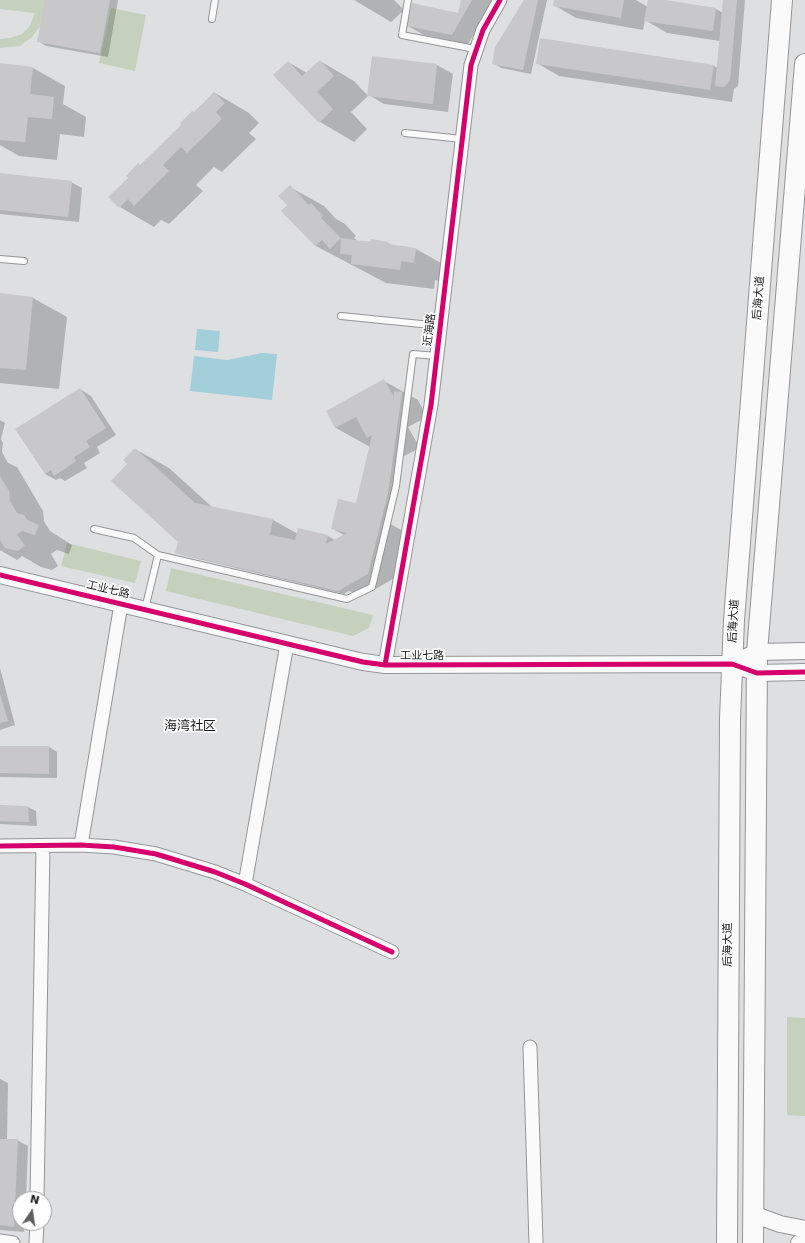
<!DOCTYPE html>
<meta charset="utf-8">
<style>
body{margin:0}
#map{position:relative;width:805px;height:1243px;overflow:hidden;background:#dedfe1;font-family:"DejaVu Sans",sans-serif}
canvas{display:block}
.north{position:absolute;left:12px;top:1191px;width:40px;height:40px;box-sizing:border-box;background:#fff;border:1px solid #a3a3a3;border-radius:50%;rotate:13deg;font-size:11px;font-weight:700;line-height:16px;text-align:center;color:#19191a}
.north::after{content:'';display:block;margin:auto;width:14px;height:18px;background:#5e5e60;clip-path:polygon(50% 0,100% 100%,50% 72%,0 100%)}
</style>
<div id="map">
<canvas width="805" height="1243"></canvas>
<div class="north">N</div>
</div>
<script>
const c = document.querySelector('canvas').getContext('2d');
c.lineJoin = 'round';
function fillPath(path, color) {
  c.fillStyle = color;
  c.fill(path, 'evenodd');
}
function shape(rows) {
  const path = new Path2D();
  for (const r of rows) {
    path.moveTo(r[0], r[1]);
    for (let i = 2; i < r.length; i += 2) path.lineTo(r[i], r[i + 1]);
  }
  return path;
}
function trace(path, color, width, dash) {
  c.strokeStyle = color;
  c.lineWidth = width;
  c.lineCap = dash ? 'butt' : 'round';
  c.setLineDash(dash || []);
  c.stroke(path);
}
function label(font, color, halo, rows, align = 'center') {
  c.font = font + ' "DejaVu Sans","Noto Sans SC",sans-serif';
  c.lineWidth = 3.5;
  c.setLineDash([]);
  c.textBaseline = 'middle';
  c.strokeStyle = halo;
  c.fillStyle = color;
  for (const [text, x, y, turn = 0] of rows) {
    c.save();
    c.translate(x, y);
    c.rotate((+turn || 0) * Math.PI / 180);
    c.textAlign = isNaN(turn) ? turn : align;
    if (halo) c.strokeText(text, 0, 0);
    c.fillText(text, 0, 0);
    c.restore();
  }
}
fillPath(shape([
 [0,0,46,0,41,25,32,37,20,46,0,48,0,39,10,38,22,34,30,26,35,13,0,9],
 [111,8,146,15,135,71,99,63],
 [67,543,141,561,135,583,61,566],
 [171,568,373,615,369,628,353,636,166,591],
 [787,1017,805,1018,805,1116,787,1115]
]), '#c6d1bd');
fillPath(shape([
 [197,329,220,331,218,352,195,350],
 [262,353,277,354,272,400,190,391,194,356,227,360]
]), '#a2cfda');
fillPath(shape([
 [46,0,118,0,108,57,46,46,38,41],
 [354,0,394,0,404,10,391,22],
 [462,0,493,0,468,44,424,35,408,26,459,14],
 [526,0,547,0,531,74,501,68,493,63],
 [555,0,636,0,648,7,649,0,659,0,716,9,723,13,724,0,745,0,738,86,734,89,732,102,559,76,537,63,714,66,718,68,720,41,667,33,645,20,643,30,576,18,554,5],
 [373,57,437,65,453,74,448,112,384,104,369,95],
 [320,61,354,81,368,96,351,112,367,129,354,142,320,122,288,62,307,73],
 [0,64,33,68,65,86,63,104,86,117,84,137,60,134,57,160,19,156,0,145],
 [215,93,249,113,259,123,249,133,256,139,222,172,214,167,196,185,203,191,169,224,161,220,154,227,120,207,141,166],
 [0,174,71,182,82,188,79,222,0,214],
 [290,187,324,206,336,219,345,224,356,236,354,238,358,241,388,243,393,246,416,249,450,268,448,282,435,280,434,289,386,283,316,246,282,211,288,205],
 [0,294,33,298,67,317,59,389,0,383],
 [384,381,418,400,427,417,408,427,420,448,402,457,387,522,410,535,400,575,365,595,348,591,344,594,182,555,176,552,179,542,129,464,135,449,169,468,212,507,273,520,298,534,299,529,328,536,335,540,344,535,333,529,357,505,370,447,336,428,327,411],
 [80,389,91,396,116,435,97,447,100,453,84,463,87,468,65,481,60,478,56,480,45,474],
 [0,420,5,423,1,439,3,443,2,452,8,463,17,467,43,511,44,521,50,531,72,545,69,554,57,550,51,554,58,566,52,570,41,567,22,556,17,560,0,550],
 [0,668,15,725,0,730],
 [0,747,49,747,57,752,57,778,0,777],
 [0,806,28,807,36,811,37,826,0,824],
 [0,1079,8,1083,7,1140,17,1140,28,1146,26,1199,20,1199,20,1223,25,1223,24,1232,0,1230]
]), '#0003');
fillPath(shape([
 [45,0,110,0,100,53,37,42],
 [461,0,472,0,452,35,407,26,412,3,458,13],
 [524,0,538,0,523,70,492,64,495,47],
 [554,0,624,0,621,18,553,6],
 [648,0,666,0,716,8,713,31,644,21],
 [723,0,737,0,730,81,724,87,715,86],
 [540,38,714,65,710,90,536,64],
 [372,56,437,64,433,104,367,96],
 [320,60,334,76,317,92,333,109,319,123,273,75,288,61,302,76],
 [0,63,33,67,30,94,54,97,52,119,28,117,25,142,0,140],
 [214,92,225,103,216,112,222,119,187,153,181,147,163,165,169,171,134,206,128,199,119,208,108,197,128,178,126,176,138,163,140,165,181,125,180,123,192,111,194,112],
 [0,173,72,181,68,217,0,210],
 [290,185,309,205,311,203,323,216,321,218,341,238,330,249,322,240,315,246,281,211,287,205,278,196],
 [341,238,370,242,371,239,388,242,388,244,416,248,414,263,401,261,400,270,351,264,352,255,340,254],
 [0,293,33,297,26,370,0,368],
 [384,379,394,397,394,391,402,392,388,493,368,574,338,591,175,553,178,542,111,481,127,464,123,460,135,448,195,503,273,519,270,535,295,540,298,528,328,535,326,544,347,533,331,529,338,499,356,503,372,435,367,438,356,417,335,428,326,411],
 [80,388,106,428,86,441,90,447,74,457,76,461,54,476,51,470,45,474,15,429],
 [0,476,9,491,10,501,17,513,24,515,27,520,39,525,35,535,22,531,17,534,25,546,18,551,5,548,0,540],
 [0,694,8,721,0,723],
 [0,746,49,746,49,774,0,773],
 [0,805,28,806,29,822,0,821],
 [0,1139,18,1139,14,1227,0,1225]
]), '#c8c8ca');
const service = shape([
 [408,0,402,35,475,49],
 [212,19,215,0],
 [405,133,462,139],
 [0,259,24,261],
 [341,316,441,326],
 [94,529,134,538,158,555,347,599,372,587,396,486,413,354,437,356],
 [145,609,158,555]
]);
const minor = shape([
 [385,665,431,405,471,65,483,30,500,0],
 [81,845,121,604],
 [0,846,81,845,114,847,156,854,215,872,245,884,392,952],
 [245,884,287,644],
 [530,1047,536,1243],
 [37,1199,43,846],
 [0,1241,13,1243],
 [36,1243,37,1223]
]);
const tertiary = shape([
 [0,575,363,662,385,665,732,664,757,673,805,672],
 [746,657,757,652,805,651],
 [753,1214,780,1224,805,1229],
 [799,1243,805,1243]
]);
const primary = shape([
 [727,1243,730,719,734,620,782,0],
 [753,1243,757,652,805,64]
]);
trace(service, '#949596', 8);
trace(minor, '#949596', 15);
trace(tertiary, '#949596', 18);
trace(primary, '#949596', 22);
trace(service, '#fafafa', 6);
trace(minor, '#fafafa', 13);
trace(tertiary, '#fafafa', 16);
trace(primary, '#fafafa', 20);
trace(shape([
 [0,575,363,662,385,665,732,664,757,673,805,672],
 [385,665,431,405,471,65,483,30,500,0],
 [0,846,81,845,114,847,156,854,215,872,245,884,392,952]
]), '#d6006c', 5);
label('11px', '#19191a', '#fff', [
 ["后海大道",759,298,-85],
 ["近海路",430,330,-83],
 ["工业七路",108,590,13],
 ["后海大道",734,621,-87],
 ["工业七路",422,656],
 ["后海大道",728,945,-90]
]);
label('13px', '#19191a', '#fff', [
 ["海湾社区",190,727]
]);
</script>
